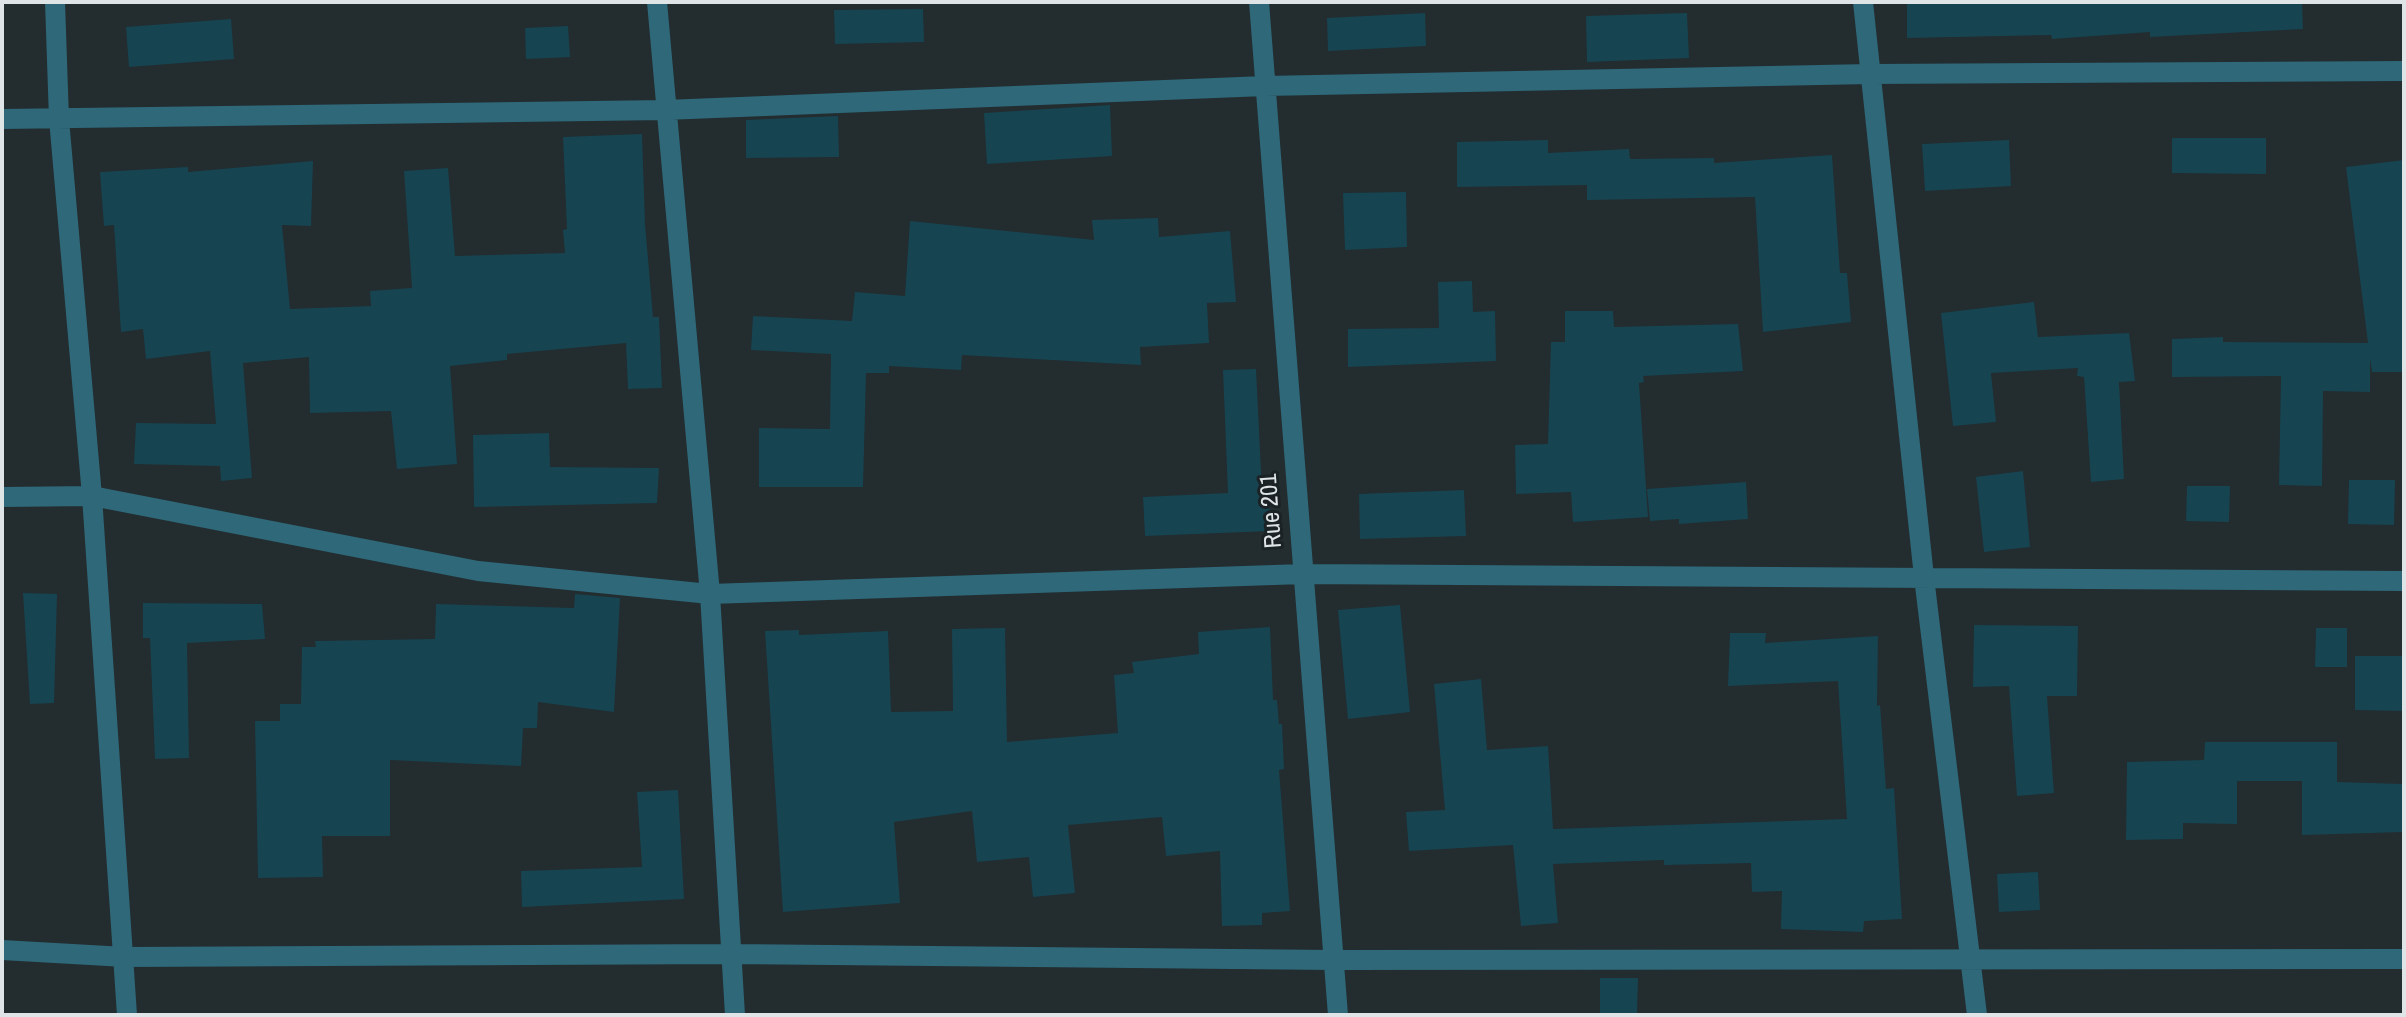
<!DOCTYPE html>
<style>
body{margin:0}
#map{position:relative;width:2406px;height:1017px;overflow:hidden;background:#232c2f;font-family:"Archivo Narrow",sans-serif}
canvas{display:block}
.frame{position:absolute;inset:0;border:4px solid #dfe4e6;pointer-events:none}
</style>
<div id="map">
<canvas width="2406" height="1017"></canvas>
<div class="frame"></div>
</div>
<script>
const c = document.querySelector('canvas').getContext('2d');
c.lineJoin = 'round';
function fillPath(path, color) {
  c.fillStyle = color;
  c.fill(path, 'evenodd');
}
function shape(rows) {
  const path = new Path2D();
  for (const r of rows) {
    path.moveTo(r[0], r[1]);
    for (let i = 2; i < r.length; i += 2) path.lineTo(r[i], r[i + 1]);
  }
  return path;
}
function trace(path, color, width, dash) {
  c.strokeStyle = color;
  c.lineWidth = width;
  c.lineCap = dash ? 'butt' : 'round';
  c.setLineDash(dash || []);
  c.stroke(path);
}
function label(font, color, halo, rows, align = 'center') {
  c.font = font + ' "Archivo Narrow",sans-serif';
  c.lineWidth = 6;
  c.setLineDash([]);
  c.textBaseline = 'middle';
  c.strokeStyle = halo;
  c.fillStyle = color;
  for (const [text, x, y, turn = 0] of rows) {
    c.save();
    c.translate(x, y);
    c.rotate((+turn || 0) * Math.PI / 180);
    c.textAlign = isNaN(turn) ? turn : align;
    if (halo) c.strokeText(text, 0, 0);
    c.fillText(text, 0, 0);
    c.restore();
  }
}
fillPath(shape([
 [1907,2,2302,2,2303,29,2150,37,2150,32,2052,39,2051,35,1907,38],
 [923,9,924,42,835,44,834,10],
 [1425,13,1426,46,1328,51,1327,18],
 [1687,13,1689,58,1587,62,1586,16],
 [231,19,234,59,129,67,126,27],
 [568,26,570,57,526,59,525,28],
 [1110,105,1112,156,987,164,984,113],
 [838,116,839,157,746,158,746,120],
 [642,134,645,224,653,317,659,317,662,388,628,389,626,343,507,354,507,360,450,366,457,464,397,469,391,411,310,413,309,357,243,363,252,478,221,481,220,466,134,464,136,423,216,424,210,351,146,359,143,329,121,332,114,225,104,226,100,172,188,167,188,172,313,161,311,226,282,225,290,309,371,306,370,291,412,288,404,171,448,168,455,256,565,253,563,230,567,229,563,137],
 [2172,138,2266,138,2266,174,2172,173],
 [1548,140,1548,153,1629,149,1630,159,1714,158,1714,163,1832,155,1840,273,1847,273,1851,322,1763,332,1755,197,1587,200,1587,185,1457,187,1457,142],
 [2009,140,2011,186,1925,191,1922,144],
 [2404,160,2404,372,2372,372,2370,358,2370,392,2323,391,2322,486,2279,485,2281,376,2172,377,2172,339,2223,337,2223,342,2368,343,2346,167],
 [1406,192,1407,247,1345,250,1343,193],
 [1158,218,1159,237,1230,231,1236,302,1207,303,1209,343,1140,347,1141,365,962,355,961,370,889,366,889,373,866,373,863,487,759,487,759,428,830,429,831,354,751,350,753,316,852,321,855,292,905,296,910,221,1094,240,1092,220],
 [1472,281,1473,312,1495,311,1496,361,1348,367,1348,329,1439,328,1438,282],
 [2034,302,2038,337,2129,333,2135,381,2119,382,2124,479,2091,482,2084,377,2077,376,2078,368,1991,373,1996,422,1953,426,1941,313],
 [1565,311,1613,311,1614,327,1738,324,1743,371,1643,376,1644,382,1639,383,1648,517,1573,522,1571,492,1516,494,1515,445,1548,444,1551,342,1565,342],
 [1256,369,1262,492,1269,492,1270,531,1145,536,1143,497,1228,493,1223,370],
 [549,433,550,467,659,468,657,503,474,507,473,435],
 [2023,471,2030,547,1984,552,1976,477],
 [2349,480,2395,480,2394,525,2348,524],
 [1746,482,1748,519,1679,524,1679,519,1650,521,1647,489],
 [2187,486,2230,486,2229,522,2186,521],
 [1464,490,1466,536,1360,539,1359,494],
 [23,593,57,594,54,703,30,704],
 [575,594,620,598,614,712,538,702,537,728,523,728,521,766,390,760,390,836,322,836,323,877,258,878,255,721,280,721,280,704,301,704,302,647,316,647,315,641,435,639,436,604,574,608],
 [143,603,262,604,265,639,187,643,189,758,155,759,150,638,143,638],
 [1400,605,1410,712,1348,719,1338,610],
 [1974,625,2078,626,2077,696,2047,696,2054,793,2017,796,2009,686,1973,687],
 [1270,627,1273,700,1277,700,1279,724,1282,724,1284,769,1279,770,1290,911,1262,913,1262,925,1222,926,1220,851,1166,856,1162,817,1068,825,1075,893,1033,897,1029,857,977,862,972,811,894,822,900,903,783,912,765,631,799,630,799,635,888,631,891,712,953,711,952,629,1005,628,1007,742,1118,733,1114,675,1134,673,1132,662,1199,654,1198,632],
 [2316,628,2347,628,2347,667,2315,667],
 [1730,633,1766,633,1765,643,1878,636,1877,706,1880,705,1886,789,1894,788,1902,919,1864,921,1863,932,1781,929,1782,891,1752,892,1751,863,1664,865,1664,860,1553,864,1558,923,1521,926,1513,845,1409,851,1406,812,1445,810,1434,684,1481,679,1487,750,1548,746,1553,829,1847,819,1838,681,1728,686],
 [2355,656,2404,656,2404,711,2355,710],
 [2205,742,2337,742,2337,782,2404,784,2404,832,2302,835,2302,781,2237,781,2237,824,2183,823,2183,839,2126,840,2127,762,2204,760],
 [678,790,684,899,522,907,521,871,642,867,637,792],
 [2038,872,2040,910,1999,912,1997,874],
 [1600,978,1638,978,1637,1015,1600,1015]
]), '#174451');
trace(shape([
 [55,2,59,119,92,496,127,1015],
 [657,2,710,594,735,1015],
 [1259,2,1338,1015],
 [1863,2,1924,577,1977,1015],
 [2,119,665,110,1265,86,1870,74,2404,71],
 [2,497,92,496,478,571,710,594,1303,574,2404,581],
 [2,950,125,957,731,954,1333,960,2404,959]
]), '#2e6879', 20);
label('24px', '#dfe4e6', '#1a2225', [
 ["Rue 201",1272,511,-94]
]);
</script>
